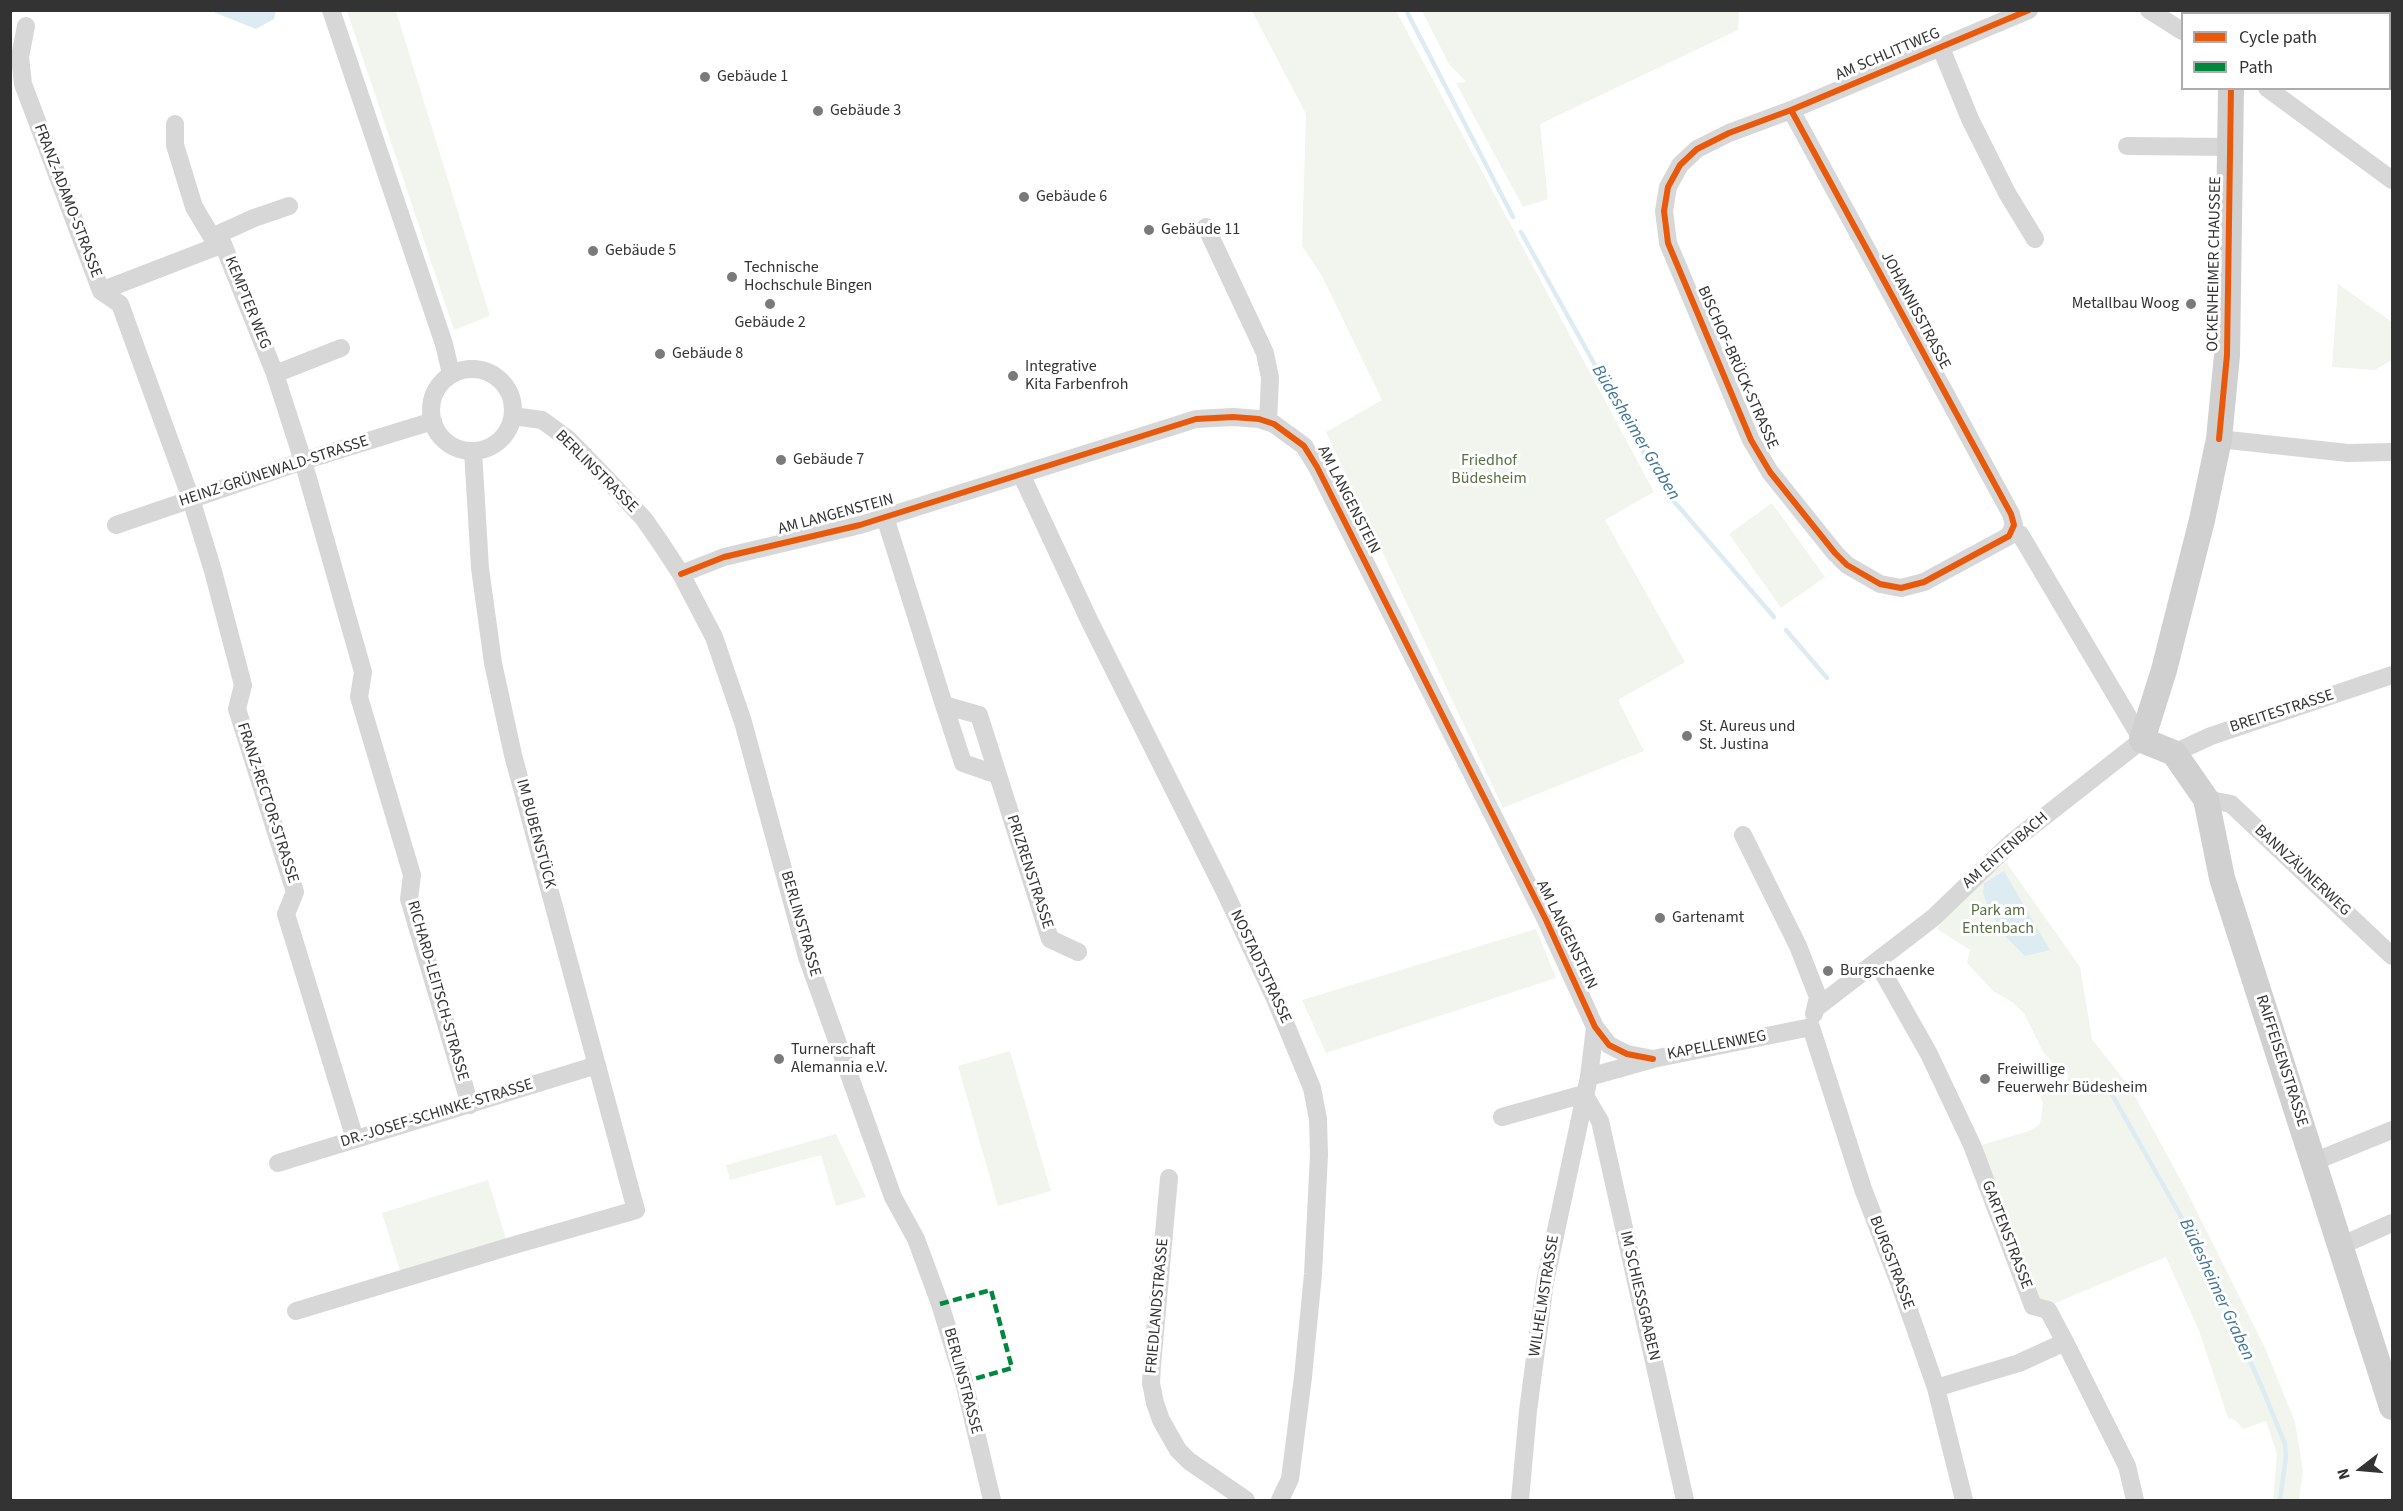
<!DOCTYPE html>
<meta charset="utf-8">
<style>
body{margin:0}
#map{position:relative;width:2403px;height:1511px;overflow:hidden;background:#fff;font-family:"Source Sans 3",sans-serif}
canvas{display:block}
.frame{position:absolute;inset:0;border:12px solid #333;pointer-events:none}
.legend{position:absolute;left:2181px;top:12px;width:210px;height:78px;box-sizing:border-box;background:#fff;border:2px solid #adadad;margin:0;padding:8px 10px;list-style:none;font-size:18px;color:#333}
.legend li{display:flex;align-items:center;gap:12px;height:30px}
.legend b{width:30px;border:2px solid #adadad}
.north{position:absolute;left:2331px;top:1439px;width:60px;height:60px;-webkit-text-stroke:4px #fff;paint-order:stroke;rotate:254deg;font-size:16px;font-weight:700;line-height:24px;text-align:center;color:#333}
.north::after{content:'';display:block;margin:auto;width:21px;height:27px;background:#333;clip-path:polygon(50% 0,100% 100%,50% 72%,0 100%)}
</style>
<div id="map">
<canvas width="2403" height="1511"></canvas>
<div class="frame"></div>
<ul class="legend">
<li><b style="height:8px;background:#e8590c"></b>Cycle path</li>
<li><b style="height:8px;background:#00873e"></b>Path</li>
</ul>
<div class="north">N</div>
</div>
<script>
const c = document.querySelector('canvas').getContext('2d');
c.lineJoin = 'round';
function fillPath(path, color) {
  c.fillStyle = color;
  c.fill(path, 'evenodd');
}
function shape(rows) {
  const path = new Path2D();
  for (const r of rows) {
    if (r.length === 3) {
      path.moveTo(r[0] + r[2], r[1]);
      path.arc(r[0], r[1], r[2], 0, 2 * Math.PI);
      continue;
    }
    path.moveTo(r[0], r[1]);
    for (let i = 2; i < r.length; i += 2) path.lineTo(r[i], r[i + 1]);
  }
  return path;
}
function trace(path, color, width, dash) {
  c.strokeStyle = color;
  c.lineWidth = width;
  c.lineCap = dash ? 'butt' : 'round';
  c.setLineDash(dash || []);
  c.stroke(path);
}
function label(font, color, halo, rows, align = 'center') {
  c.font = font + ' "Source Sans 3",sans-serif';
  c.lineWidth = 6;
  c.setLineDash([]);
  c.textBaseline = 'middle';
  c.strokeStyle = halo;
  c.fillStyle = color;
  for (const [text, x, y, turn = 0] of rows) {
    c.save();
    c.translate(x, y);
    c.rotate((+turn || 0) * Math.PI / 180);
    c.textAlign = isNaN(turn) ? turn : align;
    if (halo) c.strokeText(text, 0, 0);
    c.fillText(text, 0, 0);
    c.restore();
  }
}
fillPath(shape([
 [347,11,396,11,490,316,454,330],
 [1252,11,1396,11,1654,492,1605,520,1685,662,1618,700,1644,751,1503,808,1326,432,1382,400,1322,276,1302,246,1306,114],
 [1422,11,1739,11,1738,30,1540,124,1548,199,1523,207,1456,83,1466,82,1449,64],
 [2338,284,2392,322,2392,360,2375,370,2332,367],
 [1772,503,1825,577,1781,608,1729,534],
 [2006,862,2080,967,2092,1039,2131,1089,2184,1186,2266,1350,2295,1422,2303,1471,2299,1500,2273,1500,2277,1454,2266,1421,2243,1429,2235,1420,2228,1418,2199,1331,2166,1257,2055,1303,2034,1300,1978,1146,2029,1131,2040,1124,2043,1104,2040,1094,2067,1084,2068,1074,2062,1067,2054,1065,2042,1050,2024,1013,2012,1002,1993,991,1967,963,1970,950,1937,929,1951,907],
 [1536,929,1556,978,1326,1053,1302,1000],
 [1010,1051,1051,1191,998,1206,958,1066],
 [836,1134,866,1197,836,1206,821,1155,730,1180,726,1165],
 [488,1180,507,1242,401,1274,382,1213]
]), '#f1f5ed');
fillPath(shape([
 [211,11,276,11,274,19,256,29],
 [2004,871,2050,950,2025,956,2004,935,1990,911,1983,893,1984,883]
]), '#ddebf3');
trace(shape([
 [1406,10,1513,217],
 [1521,232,1665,491,1774,617],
 [1786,630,1827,678],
 [2110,1091,2201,1252,2263,1390,2285,1444,2286,1456,2280,1500]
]), '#ddebf3', 4.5);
trace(shape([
 [331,10,444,344,451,374],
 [2149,10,2182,31],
 [26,26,20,57,23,84,101,291,120,304,191,499,213,571,243,685,237,709,295,892,286,914,355,1139],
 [1941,48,1970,119,2007,193,2035,239],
 [2267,88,2392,180],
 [1791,110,2011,514,2014,525,2009,536,1924,582,1901,588,1880,584,1847,565,1835,553,1770,472,1751,440,1668,243,1664,211,1668,187,1680,165,1697,149,1729,133,1791,110,2029,10],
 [175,124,175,145,194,207,212,237,223,244,275,374,303,461,363,672,359,697,412,875,409,899,470,1105],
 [2127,146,2230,147],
 [1206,227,1265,353,1270,378,1268,422],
 [212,237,254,218,289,206],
 [101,291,223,244],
 [472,410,41],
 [275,374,341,348],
 [513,416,542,420,568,439,607,479,644,519,660,542,681,574,714,637,743,722,807,957,893,1197,916,1239,940,1304,964,1382,992,1500],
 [2219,439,2348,453,2392,452],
 [1021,474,1090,622,1225,892,1276,1001,1312,1088,1318,1119,1319,1155,1313,1274,1303,1377,1290,1479,1280,1500],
 [885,517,944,705,979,715,1050,939,1078,952],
 [116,525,303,461,433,421],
 [681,574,724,557,860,525,1196,419,1233,417,1259,419,1274,424,1304,446,1317,467,1546,920,1595,1027,1609,1045,1627,1054,1653,1059],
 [944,705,963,763,998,775],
 [2174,753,2211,736,2392,675],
 [2206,799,2231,804,2392,956],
 [1743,835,1798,946,1818,997,1814,1014],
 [1877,962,1929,1054,1972,1145,2033,1306,2048,1310,2065,1342,2127,1466,2135,1500],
 [1816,1008,1933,918,2012,842,2142,740,2020,534],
 [1811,1027,1863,1189,1900,1285,1936,1388,1964,1500],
 [1589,1077,1653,1059,1811,1027],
 [1502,1117,1584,1094,1600,1121,1685,1500],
 [2313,1162,2392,1130],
 [278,1163,597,1065],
 [1169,1178,1152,1365,1151,1383,1155,1403,1161,1420,1178,1450,1189,1461,1246,1500],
 [2340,1246,2392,1223],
 [296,1311,511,1246,636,1210,513,755,493,663,480,568,473,451],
 [1936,1388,2019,1363,2065,1342],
 [1520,1500,1528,1411,1545,1282,1589,1077,1595,1027]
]), '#d7d7d7', 18);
trace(shape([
 [2234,14,2234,10],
 [2231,88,2227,355,2219,439,2202,520,2164,670,2142,740,2174,753,2206,799,2222,878,2392,1407]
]), '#d0d0d0', 26);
trace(shape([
 [2243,14,2243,10],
 [940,1304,991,1290,1012,1368,964,1382]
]), '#00873e', 4.5, [9, 4.5]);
trace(shape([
 [1791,110,2011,514,2014,525,2009,536,1924,582,1901,588,1880,584,1847,565,1835,553,1770,472,1751,440,1668,243,1664,211,1668,187,1680,165,1697,149,1729,133,1791,110,2029,10],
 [2219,439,2227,355,2231,88],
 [681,574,724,557,860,525,1196,419,1233,417,1259,419,1274,424,1304,446,1317,467,1546,920,1595,1027,1609,1045,1627,1054,1653,1059]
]), '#e8590c', 6);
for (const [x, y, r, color] of [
 [705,77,6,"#7a7a7a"],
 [818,111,6,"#7a7a7a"],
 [1024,197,6,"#7a7a7a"],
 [1149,230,6,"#7a7a7a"],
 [593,251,6,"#7a7a7a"],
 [732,277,6,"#7a7a7a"],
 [770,304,6,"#7a7a7a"],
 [2191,304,6,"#7a7a7a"],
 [660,354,6,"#7a7a7a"],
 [1013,376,6,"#7a7a7a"],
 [781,460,6,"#7a7a7a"],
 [1687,736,6,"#7a7a7a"],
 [1660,918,6,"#7a7a7a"],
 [1828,971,6,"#7a7a7a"],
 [779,1059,6,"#7a7a7a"],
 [1985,1079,6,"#7a7a7a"]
]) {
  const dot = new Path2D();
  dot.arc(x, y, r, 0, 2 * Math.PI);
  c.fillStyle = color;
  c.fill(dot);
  trace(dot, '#fff', 2);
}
label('16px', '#333', '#fff', [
 ["AM SCHLITTWEG",1888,55,-23],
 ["FRANZ-ADAMO-STRASSE",67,201,69],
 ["OCKENHEIMER CHAUSSEE",2215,264,-89],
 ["KEMPTER WEG",247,303,68],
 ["JOHANNISSTRASSE",1915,311,62],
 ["BISCHOF-BRÜCK-STRASSE",1737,368,66],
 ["HEINZ-GRÜNEWALD-STRASSE",274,472,-18],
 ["BERLINSTRASSE",596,472,45],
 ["AM LANGENSTEIN",1348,500,63],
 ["AM LANGENSTEIN",836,515,-15],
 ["BREITESTRASSE",2282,712,-18],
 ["FRANZ-RECTOR-STRASSE",267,803,72],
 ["IM BUBENSTÜCK",535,834,75],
 ["AM ENTENBACH",2006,851,-41],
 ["BANNZÄUNERWEG",2302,871,43],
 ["PRIZRENSTRASSE",1029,872,72],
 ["BERLINSTRASSE",800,924,74],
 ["AM LANGENSTEIN",1566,935,64],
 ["NOSTADTSTRASSE",1260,967,65],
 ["RICHARD-LEITSCH-STRASSE",437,991,74],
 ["KAPELLENWEG",1717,1046,-11],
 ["RAIFFEISENSTRASSE",2281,1061,72],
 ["DR.-JOSEF-SCHINKE-STRASSE",437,1114,-17],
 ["GARTENSTRASSE",2006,1235,69],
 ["BURGSTRASSE",1891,1263,69],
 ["WILHELMSTRASSE",1545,1296,-81],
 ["IM SCHIESSGRABEN",1639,1296,77],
 ["FRIEDLANDSTRASSE",1158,1306,-85],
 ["BERLINSTRASSE",962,1381,75]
]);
label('16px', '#333', '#fff', [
 ["Gebäude 1",717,77],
 ["Gebäude 3",830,111],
 ["Gebäude 6",1036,197],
 ["Gebäude 11",1161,230],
 ["Gebäude 5",605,251],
 ["Technische",744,268],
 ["Hochschule Bingen",744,286],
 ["Metallbau Woog",2179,304,"right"],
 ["Gebäude 2",770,323,"center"],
 ["Gebäude 8",672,354],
 ["Integrative",1025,367],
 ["Kita Farbenfroh",1025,385],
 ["Gebäude 7",793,460],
 ["St. Aureus und",1699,727],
 ["St. Justina",1699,745],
 ["Gartenamt",1672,918],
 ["Burgschaenke",1840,971],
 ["Turnerschaft",791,1050],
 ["Alemannia e.V.",791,1068],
 ["Freiwillige",1997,1070],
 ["Feuerwehr Büdesheim",1997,1088]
], 'left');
label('16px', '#56703f', '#fff', [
 ["Friedhof",1489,461],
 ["Büdesheim",1489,479],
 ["Park am",1998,911],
 ["Entenbach",1998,929]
]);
label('italic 18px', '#3f7597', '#fff', [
 ["Büdesheimer Graben",1635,433,59],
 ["Büdesheimer Graben",2216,1290,65]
]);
</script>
